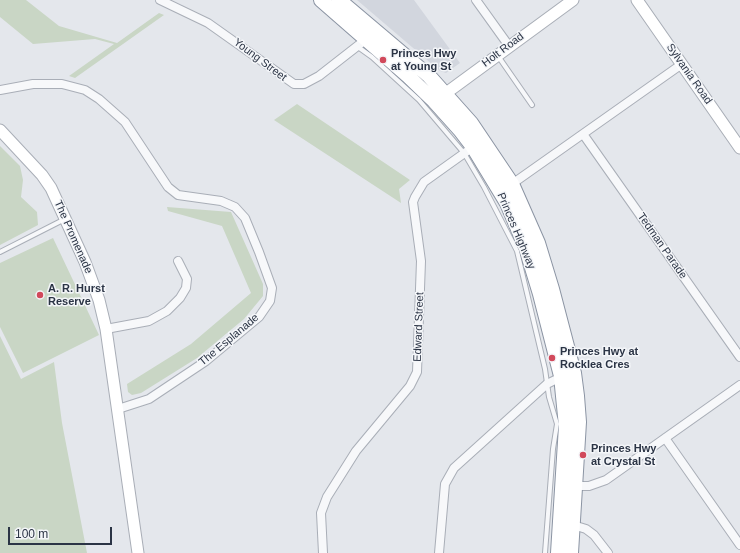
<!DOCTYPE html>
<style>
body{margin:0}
#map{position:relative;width:740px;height:553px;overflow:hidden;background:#e4e7ec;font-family:Arial,sans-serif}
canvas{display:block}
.scale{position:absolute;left:8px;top:527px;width:104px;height:18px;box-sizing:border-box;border:2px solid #2b3445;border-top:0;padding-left:5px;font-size:12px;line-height:14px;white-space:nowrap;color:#2b3445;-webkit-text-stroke:3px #f4f6f9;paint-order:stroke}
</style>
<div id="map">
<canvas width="740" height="553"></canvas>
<div class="scale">100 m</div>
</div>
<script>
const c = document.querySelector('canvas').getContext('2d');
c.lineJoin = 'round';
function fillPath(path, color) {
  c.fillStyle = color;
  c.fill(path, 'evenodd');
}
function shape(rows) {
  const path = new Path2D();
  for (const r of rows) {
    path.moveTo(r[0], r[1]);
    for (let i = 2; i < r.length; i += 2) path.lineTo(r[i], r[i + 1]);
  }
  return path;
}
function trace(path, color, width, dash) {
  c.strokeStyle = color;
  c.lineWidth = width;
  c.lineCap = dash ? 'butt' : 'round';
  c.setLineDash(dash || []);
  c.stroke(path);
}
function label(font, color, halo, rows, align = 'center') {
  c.font = font + ' Arial,sans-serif';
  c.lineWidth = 3;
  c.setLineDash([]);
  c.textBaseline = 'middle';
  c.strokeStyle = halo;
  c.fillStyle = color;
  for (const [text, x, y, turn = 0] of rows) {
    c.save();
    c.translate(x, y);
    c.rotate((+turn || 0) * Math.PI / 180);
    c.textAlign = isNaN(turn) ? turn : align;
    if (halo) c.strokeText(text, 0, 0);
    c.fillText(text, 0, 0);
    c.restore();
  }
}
fillPath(shape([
 [357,0,414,0,460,63,446,73,440,71]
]), '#d2d6de');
fillPath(shape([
 [0,0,26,0,59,26,117,43,159,13,164,15,75,78,69,76,114,44,95,39,33,44,0,17],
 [297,104,410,180,399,189,401,203,274,120],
 [0,146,20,166,23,180,21,197,37,212,38,225,0,245],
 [167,207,231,212,263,284,263,296,244,319,197,358,141,393,132,395,128,392,127,384,191,344,251,293,222,226,168,211],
 [53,238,99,335,23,373,0,327,0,263],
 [0,336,21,379,54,362,62,423,87,553,0,553]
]), '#c9d6c5');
const lane = shape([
 [358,47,372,57,419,100,464,153,484,187,517,251,545,369,549,397,557,424,553,449,545,553],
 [498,56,532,105],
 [0,252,65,219]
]);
const street = shape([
 [160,0,208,23,294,84,304,84,319,76,369,37],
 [476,0,509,46],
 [0,90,33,84,62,84,85,90,99,99,125,122,168,187,178,195,221,201,235,207,245,218,259,252,272,288,270,301,259,317,206,361,149,399,118,409],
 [583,134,740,357],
 [512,184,682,64],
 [106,329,149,321,167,311,180,298,186,288,187,279,178,261],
 [665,438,740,545],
 [572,486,589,486,606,480,740,385],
 [573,525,586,529,594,535,608,553],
 [323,553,321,513,327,497,356,451,410,386,417,372,421,261,413,202,415,197,424,182,473,147],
 [439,553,445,484,454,468,547,384,563,376]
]);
const secondary = shape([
 [637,0,740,148],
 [438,99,573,0],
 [0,130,42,175,51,188,85,262,99,300,106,329,138,553]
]);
const highway = shape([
 [321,0,408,76,434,101,460,130,473,147,507,203,526,248,540,294,561,376,566,426,558,553],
 [339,0,429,76,471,123,512,184,538,243,552,289,574,373,577,396,579,422,571,553]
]);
trace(lane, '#a9aeb7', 6);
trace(street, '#a9aeb7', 10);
trace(secondary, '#a9aeb7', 13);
trace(highway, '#8b94a3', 16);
trace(lane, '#f7f8fa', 4);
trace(street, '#f7f8fa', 8);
trace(secondary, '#fff', 11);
trace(highway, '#fff', 14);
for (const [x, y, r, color] of [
 [383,60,4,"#d1495b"],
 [40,295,4,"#d1495b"],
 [552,358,4,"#d1495b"],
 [583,455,4,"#d1495b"]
]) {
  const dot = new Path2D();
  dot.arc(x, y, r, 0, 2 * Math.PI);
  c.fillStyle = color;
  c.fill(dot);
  trace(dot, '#f4f6f9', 1.5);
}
label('11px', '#2b3445', '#f4f6f9', [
 ["Holt Road",503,50,-37],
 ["Young Street",260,60,37],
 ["Sylvania Road",689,74,55],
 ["Princes Highway",516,231,67],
 ["The Promenade",73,237,66],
 ["Tedman Parade",662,246,55],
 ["Edward Street",419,327,-88],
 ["The Esplanade",229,340,-40]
]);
label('bold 11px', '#2b3445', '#f4f6f9', [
 ["Princes Hwy",391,54],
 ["at Young St",391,67],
 ["A. R. Hurst",48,289],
 ["Reserve",48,302],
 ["Princes Hwy at",560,352],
 ["Rocklea Cres",560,365],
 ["Princes Hwy",591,449],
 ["at Crystal St",591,462]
], 'left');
</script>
